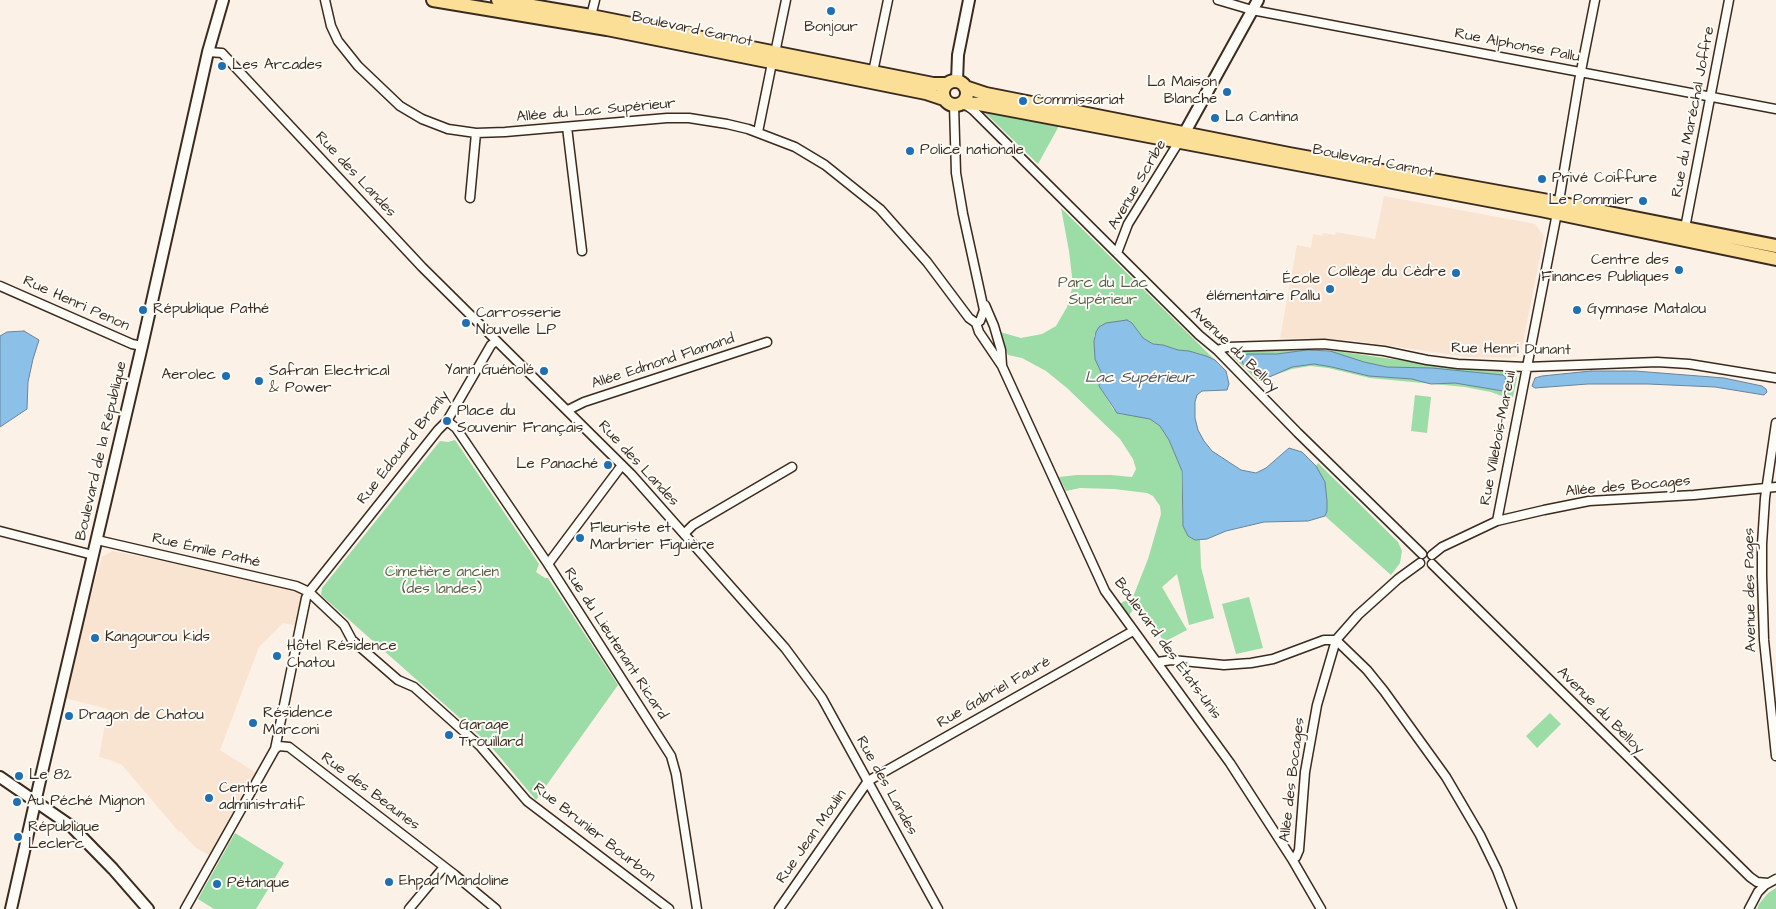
<!DOCTYPE html>
<meta charset="utf-8">
<style>
body{margin:0}
canvas{display:block;background:#fbf1e6}
</style>
<canvas width="1776" height="909"></canvas>
<script>
const c = document.querySelector('canvas').getContext('2d');
c.lineJoin = 'round';
function fillPath(path, color) {
  c.fillStyle = color;
  c.fill(path, 'evenodd');
}
function shape(rows) {
  const path = new Path2D();
  for (const r of rows) {
    if (r.length === 3) {
      path.moveTo(r[0] + r[2], r[1]);
      path.arc(r[0], r[1], r[2], 0, 2 * Math.PI);
      continue;
    }
    path.moveTo(r[0], r[1]);
    for (let i = 2; i < r.length; i += 2) path.lineTo(r[i], r[i + 1]);
  }
  return path;
}
function trace(path, color, width, dash) {
  c.strokeStyle = color;
  c.lineWidth = width;
  c.lineCap = dash ? 'butt' : 'round';
  c.setLineDash(dash || []);
  c.stroke(path);
}
function label(font, color, halo, rows, align = 'center') {
  c.font = font + ' "Architects Daughter",sans-serif';
  c.lineWidth = 4;
  c.setLineDash([]);
  c.textBaseline = 'middle';
  c.strokeStyle = halo;
  c.fillStyle = color;
  for (const [text, x, y, turn = 0] of rows) {
    c.save();
    c.translate(x, y);
    c.rotate((+turn || 0) * Math.PI / 180);
    c.textAlign = isNaN(turn) ? turn : align;
    if (halo) c.strokeText(text, 0, 0);
    c.fillText(text, 0, 0);
    c.restore();
  }
}
fillPath(shape([
 [1384,196,1535,224,1544,236,1521,352,1518,356,1509,358,1469,357,1348,340,1280,338,1297,245,1311,248,1313,234,1322,236,1323,233,1335,235,1336,232,1375,239],
 [112,551,295,586,306,593,297,626,283,623,259,647,220,750,258,774,211,856,196,848,180,831,179,832,122,765,110,760,99,757,108,709,61,697,102,557]
]), '#f9e4d2');
fillPath(shape([
 [981,109,1060,124,1038,164],
 [1061,208,1215,360,1197,353,1178,350,1163,345,1153,344,1143,338,1132,323,1127,320,1096,332,1094,336,1095,359,1101,369,1099,386,1113,409,1120,414,1141,416,1150,419,1160,426,1169,440,1181,468,1183,526,1190,537,1200,540,1201,567,1214,618,1189,625,1177,574,1162,587,1187,630,1164,642,1139,601,1128,617,1119,604,1133,597,1148,559,1161,514,1160,506,1153,496,1147,493,1114,489,1080,488,1066,491,1059,477,1077,475,1111,475,1132,477,1136,469,1133,459,1120,439,1067,388,1046,371,1022,358,1008,355,1000,332,1021,338,1042,334,1056,326,1067,307,1073,285,1069,251],
 [1267,350,1336,351,1462,369,1515,372,1517,378,1513,397,1507,398,1491,392,1465,387,1370,378,1328,368,1310,366,1292,369,1258,381,1233,357,1234,353,1238,351],
 [1415,395,1431,397,1427,433,1411,431],
 [455,440,539,564,536,572,545,578,548,578,618,685,536,800,488,743,321,595,322,588,440,441,448,442],
 [1318,463,1398,542,1402,551,1400,563,1391,575,1325,516,1326,513,1316,466],
 [1249,597,1263,648,1236,654,1222,604],
 [1550,713,1561,724,1537,748,1526,736],
 [235,833,284,863,256,909,214,909,198,899],
 [1776,888,1776,909,1757,909,1759,904,1768,893]
]), '#9cdca6');
const water = shape([
 [1127,320,1132,323,1143,338,1153,344,1163,345,1178,350,1189,351,1206,356,1215,360,1226,371,1229,384,1227,390,1202,391,1197,395,1195,402,1195,418,1198,430,1204,441,1212,451,1241,470,1256,473,1266,468,1289,448,1302,452,1316,466,1325,482,1327,501,1327,511,1325,516,1308,521,1264,522,1226,531,1207,539,1195,540,1188,536,1183,526,1182,471,1169,440,1160,426,1150,419,1117,413,1099,386,1101,372,1095,359,1094,341,1096,332,1099,327,1106,323,1127,320],
 [24,331,39,340,33,359,28,382,27,409,0,427,0,336,7,332,24,331],
 [1307,350,1330,351,1364,362,1387,367,1432,368,1503,375,1506,377,1505,382,1512,385,1513,387,1509,392,1455,383,1431,384,1412,379,1369,376,1332,367,1314,364,1292,367,1267,378,1258,378,1243,364,1242,361,1243,356,1247,354,1277,354,1307,350],
 [1591,371,1635,371,1724,378,1762,386,1766,389,1767,392,1764,395,1715,387,1648,384,1588,384,1535,388,1532,386,1535,378,1542,376,1591,371]
]);
fillPath(water, '#8bc0e8');
trace(water, '#6b8497', 1);
const minor = shape([
 [325,0,331,26,338,41,358,66,400,106,422,119,448,129,476,133,505,132,667,118,689,118,727,124,748,129,795,147,825,165,880,209,927,262,969,318,976,323],
 [1218,0,1252,10,1776,109],
 [591,16,595,0],
 [208,52,222,53,422,267,631,474,785,648,822,698,938,909],
 [775,53,786,0],
 [873,72,888,0],
 [954,105,956,173,963,214,984,310,980,321,976,323],
 [966,105,973,110,1199,335,1217,350,1298,433,1422,554],
 [567,127,582,251],
 [758,132,772,63],
 [470,198,476,133],
 [1685,228,1729,0],
 [1117,253,1128,224,1180,140],
 [0,286,132,344,142,346],
 [985,305,994,326,1001,350,1002,365],
 [976,323,979,332,1002,366,1105,591,1230,763,1292,859,1321,909],
 [1217,350,1227,347,1324,344,1384,351,1427,360,1458,364,1526,367,1657,362,1689,364,1776,378],
 [568,410,584,402,767,342],
 [447,421,456,428,548,564,671,756,676,774,697,909],
 [1776,423,1765,498,1762,544,1762,576,1764,640,1776,756],
 [1497,521,1557,213,1579,81,1595,0],
 [0,531,93,555],
 [684,534,693,525,792,467],
 [97,540,296,586,309,592,344,625,352,640,398,680,414,687,480,746,527,801,669,909],
 [1432,555,1442,547,1497,521,1544,510,1589,501,1694,495,1776,487],
 [548,564,622,465],
 [1432,564,1750,877,1757,882,1768,883],
 [1336,640,1367,670,1384,691,1446,777,1480,835,1497,870,1512,909],
 [1157,662,1172,660,1224,665,1251,663,1273,659,1324,640,1336,640],
 [275,749,306,598,309,592,438,430,447,421,491,345,496,341],
 [1292,859,1296,857,1299,850,1305,772,1317,705,1336,640,1358,615,1398,579,1420,563],
 [185,909,275,749,279,746,289,747,455,875,496,909],
 [409,909,444,867],
 [779,909,868,781,1133,631],
 [1749,909,1758,892,1765,885,1776,879]
]);
const tertiary = shape([
 [957,81,958,55,969,0],
 [1185,132,1258,0],
 [0,777,71,826,113,869,148,909],
 [11,909,39,785,142,346,208,52,223,0]
]);
const primary = shape([
 [433,0,607,29,926,93,944,99],
 [498,0,591,16,933,84,946,84],
 [955,93,12],
 [965,87,986,94,1289,154,1543,200,1776,246],
 [963,103,979,104,1541,210,1776,259]
]);
trace(minor, '#3b2a1e', 11);
trace(tertiary, '#3b2a1e', 14);
trace(primary, '#3b2a1e', 16);
trace(minor, '#fdfcf7', 8);
trace(tertiary, '#fdfcf7', 10);
trace(primary, '#fbdf96', 12);
for (const [x, y, r, color] of [
 [831,11,5,"#1f6fb2"],
 [222,66,5,"#1f6fb2"],
 [1227,92,5,"#1f6fb2"],
 [1023,101,5,"#1f6fb2"],
 [1215,118,5,"#1f6fb2"],
 [910,151,5,"#1f6fb2"],
 [1542,179,5,"#1f6fb2"],
 [1643,201,5,"#1f6fb2"],
 [1679,270,5,"#1f6fb2"],
 [1456,273,5,"#1f6fb2"],
 [1330,289,5,"#1f6fb2"],
 [143,310,5,"#1f6fb2"],
 [1577,310,5,"#1f6fb2"],
 [466,323,5,"#1f6fb2"],
 [544,371,5,"#1f6fb2"],
 [226,376,5,"#1f6fb2"],
 [259,381,5,"#1f6fb2"],
 [447,421,5,"#1f6fb2"],
 [608,465,5,"#1f6fb2"],
 [580,538,5,"#1f6fb2"],
 [95,638,5,"#1f6fb2"],
 [277,656,5,"#1f6fb2"],
 [69,716,5,"#1f6fb2"],
 [253,723,5,"#1f6fb2"],
 [449,735,5,"#1f6fb2"],
 [19,776,5,"#1f6fb2"],
 [209,798,5,"#1f6fb2"],
 [17,802,5,"#1f6fb2"],
 [18,837,5,"#1f6fb2"],
 [389,882,5,"#1f6fb2"],
 [217,884,5,"#1f6fb2"]
]) {
  const dot = new Path2D();
  dot.arc(x, y, r, 0, 2 * Math.PI);
  c.fillStyle = color;
  c.fill(dot);
  trace(dot, '#fdfcf7', 2);
}
label('15px', '#3b2a1e', '#fdfcf7', [
 ["Bonjour",831,28,"center"],
 ["Les Arcades",232,66],
 ["La Maison",1217,83,"right"],
 ["Blanche",1217,100,"right"],
 ["Commissariat",1033,101],
 ["La Cantina",1225,118],
 ["Police nationale",920,151],
 ["Privé Coiffure",1552,179],
 ["Le Pommier",1633,201,"right"],
 ["Centre des",1669,261,"right"],
 ["Finances Publiques",1669,278,"right"],
 ["Collège du Cèdre",1446,273,"right"],
 ["École",1320,280,"right"],
 ["élémentaire Pallu",1320,297,"right"],
 ["République Pathé",153,310],
 ["Gymnase Matalou",1587,310],
 ["Carrosserie",476,314],
 ["Nouvelle LP",476,331],
 ["Yann Guénolé",534,371,"right"],
 ["Safran Electrical",269,372],
 ["& Power",269,389],
 ["Aerolec",216,376,"right"],
 ["Place du",457,412],
 ["Souvenir Français",457,429],
 ["Le Panaché",598,465,"right"],
 ["Fleuriste et",590,529],
 ["Marbrier Figuière",590,546],
 ["Kangourou kids",105,638],
 ["Hôtel Résidence",287,647],
 ["Chatou",287,664],
 ["Résidence",263,714],
 ["Marconi",263,731],
 ["Dragon de Chatou",79,716],
 ["Garage",459,726],
 ["Trouillard",459,743],
 ["Le 82",29,776],
 ["Centre",219,789],
 ["administratif",219,806],
 ["Au Péché Mignon",27,802],
 ["République",28,828],
 ["Leclerc",28,845],
 ["Ehpad Mandoline",399,882],
 ["Pétanque",227,884]
], 'left');
label('15px', '#3b2a1e', '#fdfcf7', [
 ["Boulevard Carnot",692,30,12],
 ["Rue Alphonse Pallu",1517,46,11],
 ["Allée du Lac Supérieur",596,111,-5],
 ["Rue du Maréchal Joffre",1694,112,-79],
 ["Boulevard Carnot",1373,162,11],
 ["Rue des Landes",355,175,47],
 ["Avenue Scribe",1138,185,-60],
 ["Rue Henri Penon",76,304,24],
 ["Avenue du Belloy",1234,350,44],
 ["Rue Henri Dunant",1511,350,1],
 ["Allée Edmond Flamand",663,362,-18],
 ["Rue Villebois-Mareuil",1499,438,-79],
 ["Rue Édouard Branly",404,448,-52],
 ["Boulevard de la République",102,451,-77],
 ["Rue des Landes",638,464,47],
 ["Allée des Bocages",1628,487,-5],
 ["Rue Émile Pathé",206,551,13],
 ["Avenue des Pages",1751,590,-91],
 ["Rue du Lieutenant Ricard",615,644,57],
 ["Boulevard des États-Unis",1167,649,54],
 ["Rue Gabriel Fauré",994,693,-30],
 ["Avenue du Belloy",1600,711,45],
 ["Allée des Bocages",1293,780,-83],
 ["Rue des Landes",886,786,61],
 ["Rue des Beaunes",370,792,37],
 ["Rue Brunier Bourbon",594,833,38],
 ["Rue Jean Moulin",812,837,-55]
]);
label('15px', '#585f47', '#fdfcf7', [
 ["Parc du Lac",1103,284],
 ["Supérieur",1103,301],
 ["Cimetière ancien",442,573],
 ["(des landes)",442,590]
]);
label('italic 16px', '#53575b', '#fdfcf7', [
 ["Lac Supérieur",1139,379]
]);
</script>
